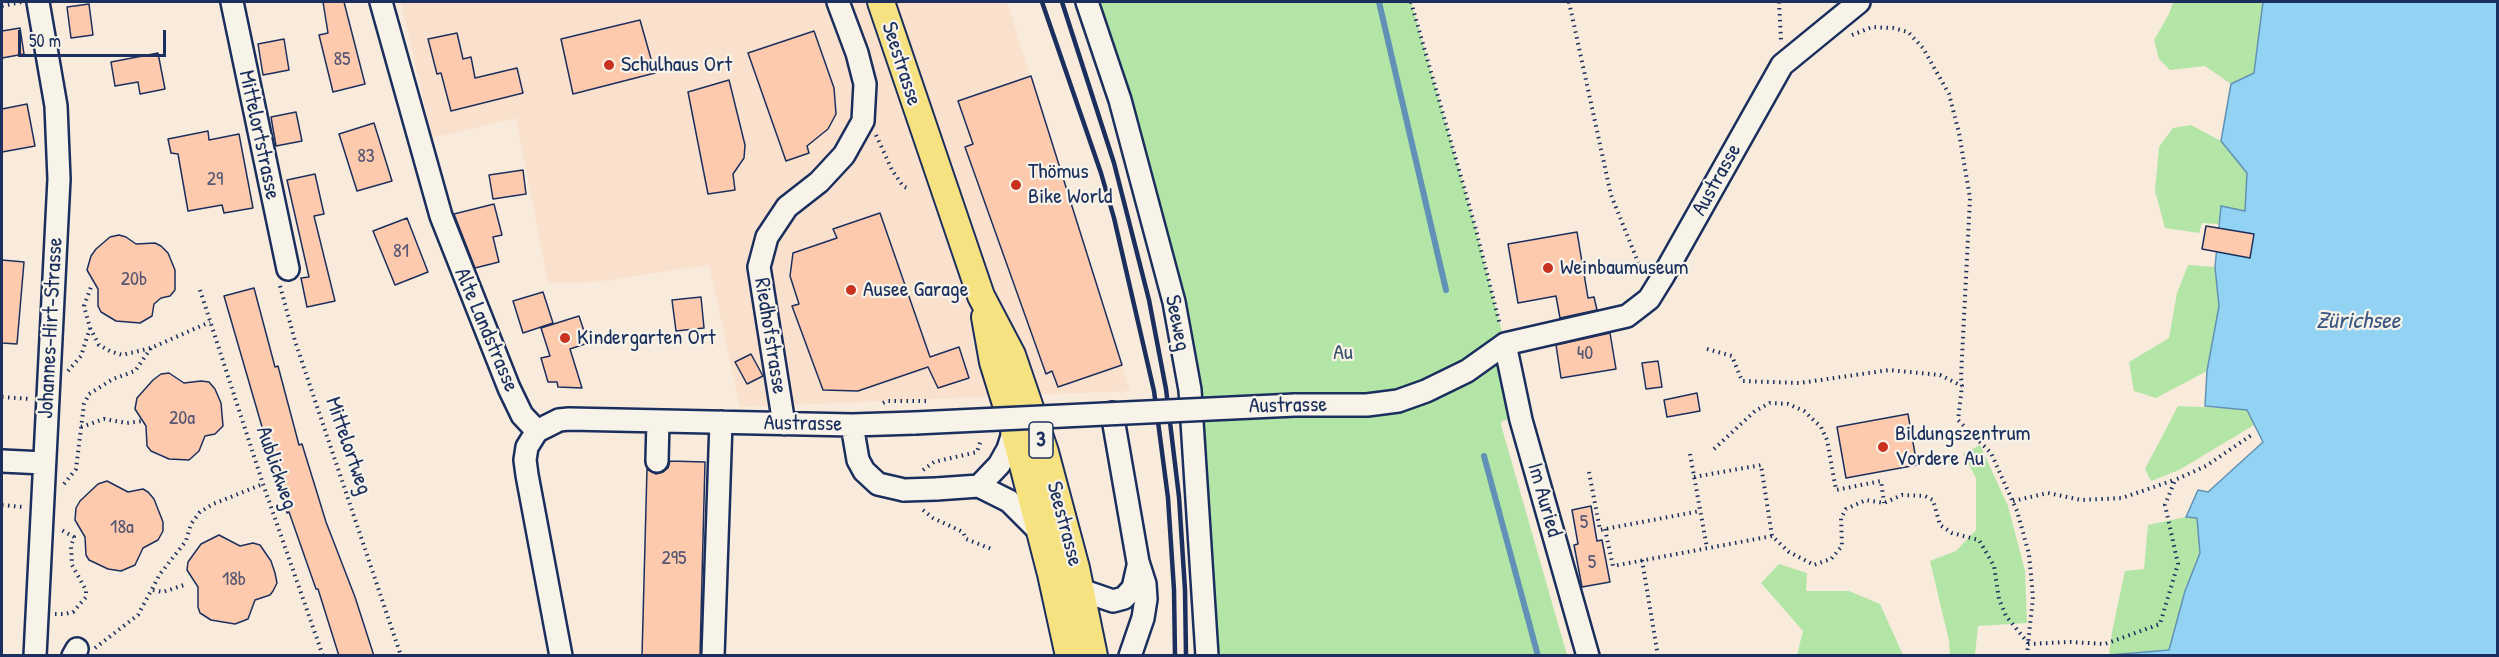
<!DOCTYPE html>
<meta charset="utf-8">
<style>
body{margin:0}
#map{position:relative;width:2499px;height:657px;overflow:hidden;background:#f8ebdc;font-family:"Patrick Hand",sans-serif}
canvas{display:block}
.frame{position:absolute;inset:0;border:3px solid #1b2f5e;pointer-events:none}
.scale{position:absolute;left:18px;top:30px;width:148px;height:27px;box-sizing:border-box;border:3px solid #1b2f5e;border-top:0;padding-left:8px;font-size:18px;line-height:21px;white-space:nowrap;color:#1b2f5e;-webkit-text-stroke:4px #f7f3e8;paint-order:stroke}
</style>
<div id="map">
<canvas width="2499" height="657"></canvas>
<div class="frame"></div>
<div class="scale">50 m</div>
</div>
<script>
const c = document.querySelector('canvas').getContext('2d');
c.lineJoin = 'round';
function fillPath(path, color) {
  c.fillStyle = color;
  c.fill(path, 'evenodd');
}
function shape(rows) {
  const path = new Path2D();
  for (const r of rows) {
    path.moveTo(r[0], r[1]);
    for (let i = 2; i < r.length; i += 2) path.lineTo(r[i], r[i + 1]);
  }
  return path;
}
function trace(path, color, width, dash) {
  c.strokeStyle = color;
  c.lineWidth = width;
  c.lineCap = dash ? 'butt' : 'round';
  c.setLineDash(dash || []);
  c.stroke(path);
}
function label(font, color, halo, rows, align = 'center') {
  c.font = font + ' "Patrick Hand",sans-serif';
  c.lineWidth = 4.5;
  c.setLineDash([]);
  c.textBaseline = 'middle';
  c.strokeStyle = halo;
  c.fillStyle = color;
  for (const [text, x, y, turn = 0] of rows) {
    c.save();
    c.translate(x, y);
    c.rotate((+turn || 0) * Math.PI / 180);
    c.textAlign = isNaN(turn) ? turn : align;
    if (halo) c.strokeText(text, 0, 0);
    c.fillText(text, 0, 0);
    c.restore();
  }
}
fillPath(shape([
 [401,2,1007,2,1130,391,740,407,709,265,596,282,548,283,516,118,432,138]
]), '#fae1ce');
fillPath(shape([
 [1087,2,1411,2,1475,226,1505,344,1496,350,1499,375,1510,419,1502,421,1501,425,1567,655,1207,655,1198,421],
 [2173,2,2263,2,2254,73,2231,84,2205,66,2170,70,2159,59,2154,40,2169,14],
 [2191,125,2221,141,2247,173,2245,212,2222,206,2218,224,2202,223,2199,233,2165,228,2155,191,2159,147,2173,128],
 [2188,265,2215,267,2219,306,2207,371,2156,398,2134,391,2129,362,2169,338,2177,293],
 [2178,406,2247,409,2254,425,2179,470,2151,481,2145,469],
 [1980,445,2008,506,2025,571,2027,623,1978,626,1975,655,1950,655,1949,641,1930,561,1956,551,1976,530,1976,478,1963,454],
 [2186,517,2197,518,2200,553,2185,591,2169,650,2109,655,2112,632,2125,571,2144,569,2148,525],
 [1779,564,1807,573,1806,591,1849,591,1880,604,1903,655,1797,655,1803,631,1761,583]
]), '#b3e5a6');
const water = shape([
 [2263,2,2497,2,2497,655,2098,656,2169,650,2185,591,2200,553,2197,518,2186,517,2198,490,2208,492,2263,442,2247,410,2205,406,2207,371,2219,306,2215,267,2221,206,2245,211,2247,173,2221,141,2231,84,2254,73,2263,2]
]);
fillPath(water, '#92d3f3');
trace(water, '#6291b7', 1.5);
trace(shape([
 [1379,2,1446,290],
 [1484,456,1538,656]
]), '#6291b7', 6);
trace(shape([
 [2497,2,2498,3]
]), '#395883', 1.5, [8, 6]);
const building = shape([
 [323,2,344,2,365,84,333,92,319,35,328,33,323,2],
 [89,4,93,35,71,38,67,7,89,4],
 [640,20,655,73,573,94,561,39,640,20],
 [20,28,24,54,2,58,2,31,20,28],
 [814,31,834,88,836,114,828,129,807,146,809,153,786,161,748,53,814,31],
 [457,33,463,59,471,57,475,78,517,68,523,93,451,111,441,73,437,74,428,39,457,33],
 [284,39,289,70,263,75,258,44,284,39],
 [158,53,165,89,140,94,138,82,115,86,111,62,158,53],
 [1031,76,1122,365,1058,387,1052,371,1046,374,965,147,973,144,958,101,1031,76],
 [729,80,745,145,744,158,733,174,735,190,708,194,688,92,729,80],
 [27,104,35,146,2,152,2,109,27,104],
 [296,112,302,141,276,146,271,117,296,112],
 [374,123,392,181,357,191,339,134,374,123],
 [208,131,209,140,239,134,253,208,224,213,222,205,188,211,178,154,171,153,168,139,208,131],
 [523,170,526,194,493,199,489,175,523,170],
 [315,174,324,214,314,216,335,301,307,307,301,278,309,277,287,180,315,174],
 [494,204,502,235,493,237,499,262,475,268,454,214,494,204],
 [880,213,930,357,959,347,969,378,938,388,928,367,858,391,823,390,792,306,799,304,790,276,793,253,837,238,833,229,880,213],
 [407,218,428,272,395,285,373,231,407,218],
 [2206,226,2254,234,2250,258,2202,249,2206,226],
 [1577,232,1588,298,1594,297,1597,310,1560,318,1556,296,1518,303,1508,244,1577,232],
 [119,235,126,237,136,244,155,243,161,246,168,253,175,270,175,290,170,296,161,298,154,304,152,316,140,323,116,321,101,312,98,306,98,289,87,270,91,256,96,249,110,237,119,235],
 [2,260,24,262,17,344,2,343,2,260],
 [254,288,275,367,278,366,299,445,302,444,326,522,355,597,374,656,339,656,318,589,316,589,289,512,287,513,224,296,254,288],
 [543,292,553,323,523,333,513,301,543,292],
 [701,297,704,328,676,331,672,300,701,297],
 [579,316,588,343,570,349,582,388,558,387,557,382,548,382,541,358,550,356,541,328,579,316],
 [1610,333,1616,369,1561,378,1556,345,1610,333],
 [751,354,763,376,747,384,735,362,751,354],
 [1658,361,1662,387,1646,389,1642,363,1658,361],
 [169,373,184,383,201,381,209,382,215,389,221,403,223,426,215,434,205,436,199,451,189,460,169,459,151,451,147,446,146,426,135,409,137,398,153,380,161,374,169,373],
 [1697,393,1700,411,1667,417,1664,400,1697,393],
 [1908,414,1917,465,1846,478,1837,427,1908,414],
 [670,461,705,462,700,656,642,656,647,469,656,474,663,472,668,468,670,461],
 [107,481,128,492,143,489,148,492,154,499,163,522,163,531,158,540,143,548,135,565,121,571,108,569,89,560,86,555,85,537,75,520,76,508,80,501,98,484,107,481],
 [1591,506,1597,541,1602,540,1610,582,1582,587,1574,545,1578,544,1572,510,1591,506],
 [219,535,240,546,253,543,260,545,271,561,275,573,277,583,273,591,270,595,255,600,248,619,235,624,211,620,200,613,198,607,198,587,187,570,188,562,201,544,219,535]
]);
fillPath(building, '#fdcaae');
trace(building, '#1b2f5e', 1.5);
const minor = shape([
 [232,2,288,269],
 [381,2,441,216,509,388,522,415,537,431],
 [1087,2,1120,100,1174,302,1190,390,1207,656],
 [1505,344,1521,420,1588,656],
 [1295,405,1367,405,1398,401,1426,391,1467,371,1505,344,1627,316,1649,299,1662,278,1782,65,1859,2],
 [1112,413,1138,562,1145,584,1146,599,1143,618,1130,656],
 [784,424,759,267,767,237,787,207,819,182,844,155,863,121,865,84,857,53,838,2],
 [852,425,858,460,864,471,878,484,904,490],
 [2,461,44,463],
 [657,461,658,421],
 [979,486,999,465,1008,449,1014,430],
 [936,489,979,486,1009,501,1041,533],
 [1081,590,1113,601,1124,598,1133,588,1138,566],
 [35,656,59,179,56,106,38,2],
 [73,656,77,649],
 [561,656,527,475,525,460,527,447,537,431,559,420,569,419,852,425,915,423],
 [713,656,721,422]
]);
const major = shape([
 [881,2,981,296,1012,355,1045,452,1076,568,1094,656],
 [985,317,993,362,1014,430,1051,574,1069,656]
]);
trace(minor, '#1b2f5e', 26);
trace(major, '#1b2f5e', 30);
trace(shape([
 [1411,2,1475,226,1500,325],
 [1569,2,1611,195,1642,272],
 [1779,2,1781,40],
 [2,6,21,2],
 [1852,35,1872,27,1893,28,1908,32,1923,48,1949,94,1959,133,1970,198,1961,377,1962,386,1958,420,1991,453,2017,511,2029,554,2033,597,2028,644],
 [876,135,892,170,903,186,909,189],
 [280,286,295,341,401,656],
 [200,290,263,484,323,656],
 [90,328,99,345,110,351,122,355,151,348,210,322],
 [1707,349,1732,356,1742,381,1800,383,1889,370,1940,375,1962,386],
 [68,371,81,356,90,328,84,306,91,287],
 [2,397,31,399],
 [883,403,887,401,929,401],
 [81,427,104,419,127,423,143,421],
 [1714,449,1755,411,1770,403,1788,404,1804,411,1821,427,1827,440,1836,490,1881,481,1884,503],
 [1690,454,1707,548],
 [923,470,934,462,977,452,981,440],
 [1589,472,1600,530,1700,511],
 [1694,477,1761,465,1772,536],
 [64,484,76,469,84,404,89,394,113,379,135,371,151,348],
 [2013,501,2048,493,2081,500,2122,498,2174,480],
 [2,505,23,507],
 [923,510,933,518,963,532,966,539,994,550],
 [1605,529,1613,566,1772,536,1789,552,1814,565,1831,559,1842,546,1841,518,1846,509,1866,500,1884,503,1902,495,1925,496,1933,500,1940,525,1952,533,1979,540,1994,566,1999,599,2006,616,2028,643],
 [1642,560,1658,656],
 [153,590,163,592,187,584],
 [55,614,65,614,73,612,86,597,86,590,72,565,71,546,74,537,60,529],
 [95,648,138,615,160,574,186,541,191,524,200,512,213,504,263,484],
 [2027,656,2028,644,2070,642,2105,644,2160,624,2178,564,2165,505,2175,480,2206,466,2253,434]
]), '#1b2f5e', 4, [1.5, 4.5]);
trace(minor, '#f7f3e8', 21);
trace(major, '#f7e281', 26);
trace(shape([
 [1042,2,1101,173,1114,218,1154,391,1168,498,1174,590,1175,656],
 [1062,2,1114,163,1149,300,1166,389,1179,497,1185,590,1186,656]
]), '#1b2f5e', 4.5);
const minorBridge = shape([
 [915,423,1295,405],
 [904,490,936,489]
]);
trace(minorBridge, '#1b2f5e', 26, []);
trace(minorBridge, '#f7f3e8', 21);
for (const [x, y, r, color] of [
 [609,65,6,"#c8321e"],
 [1016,185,6,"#c8321e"],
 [1548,268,6,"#c8321e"],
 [851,290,6,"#c8321e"],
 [565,338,6,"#c8321e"],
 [1883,447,6,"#c8321e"]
]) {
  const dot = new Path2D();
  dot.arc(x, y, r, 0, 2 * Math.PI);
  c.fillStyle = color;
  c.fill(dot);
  trace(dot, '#f7f3e8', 2);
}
label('20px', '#545672', null, [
 ["85",342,60],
 ["83",366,157],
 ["29",215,180],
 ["81",401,252],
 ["20b",134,280],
 ["40",1585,354],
 ["20a",182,419],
 ["5",1584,523],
 ["18a",122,528],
 ["295",674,559],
 ["5",1592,563],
 ["18b",234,580]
]);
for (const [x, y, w] of [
 [1041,440,24]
]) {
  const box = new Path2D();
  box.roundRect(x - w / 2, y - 18, w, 36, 4.5);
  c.fillStyle = '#f7f3e8';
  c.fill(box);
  trace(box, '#1b2f5e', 1.5);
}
label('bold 21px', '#1b2f5e', null, [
 ["3",1041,440]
]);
label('22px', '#1b2f5e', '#f7f3e8', [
 ["Seestrasse",901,64,72],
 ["Mittelortstrasse",259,135,78],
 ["Austrasse",1717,180,-61],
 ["Seeweg",1177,323,79],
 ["Johannes-Hirt-Strasse",51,328,-87],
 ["Alte Landstrasse",486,330,67],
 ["Riedhofstrasse",770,336,81],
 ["Austrasse",1288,406,-1],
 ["Austrasse",803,424,1],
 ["Mittelortweg",348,446,71],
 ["Aublickweg",276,468,71],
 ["Im Auried",1544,500,74],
 ["Seestrasse",1064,524,75]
]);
label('22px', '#1b2f5e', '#f7f3e8', [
 ["Schulhaus Ort",621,65],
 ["Thömus",1028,172],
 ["Bike World",1028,197],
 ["Weinbaumuseum",1560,268],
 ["Ausee Garage",863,290],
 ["Kindergarten Ort",577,338],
 ["Bildungszentrum",1895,434],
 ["Vordere Au",1895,459]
], 'left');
label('22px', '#39536c', '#f7f3e8', [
 ["Au",1343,353]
]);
label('italic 24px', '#395883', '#f7f3e8', [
 ["Zürichsee",2358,322]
]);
</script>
